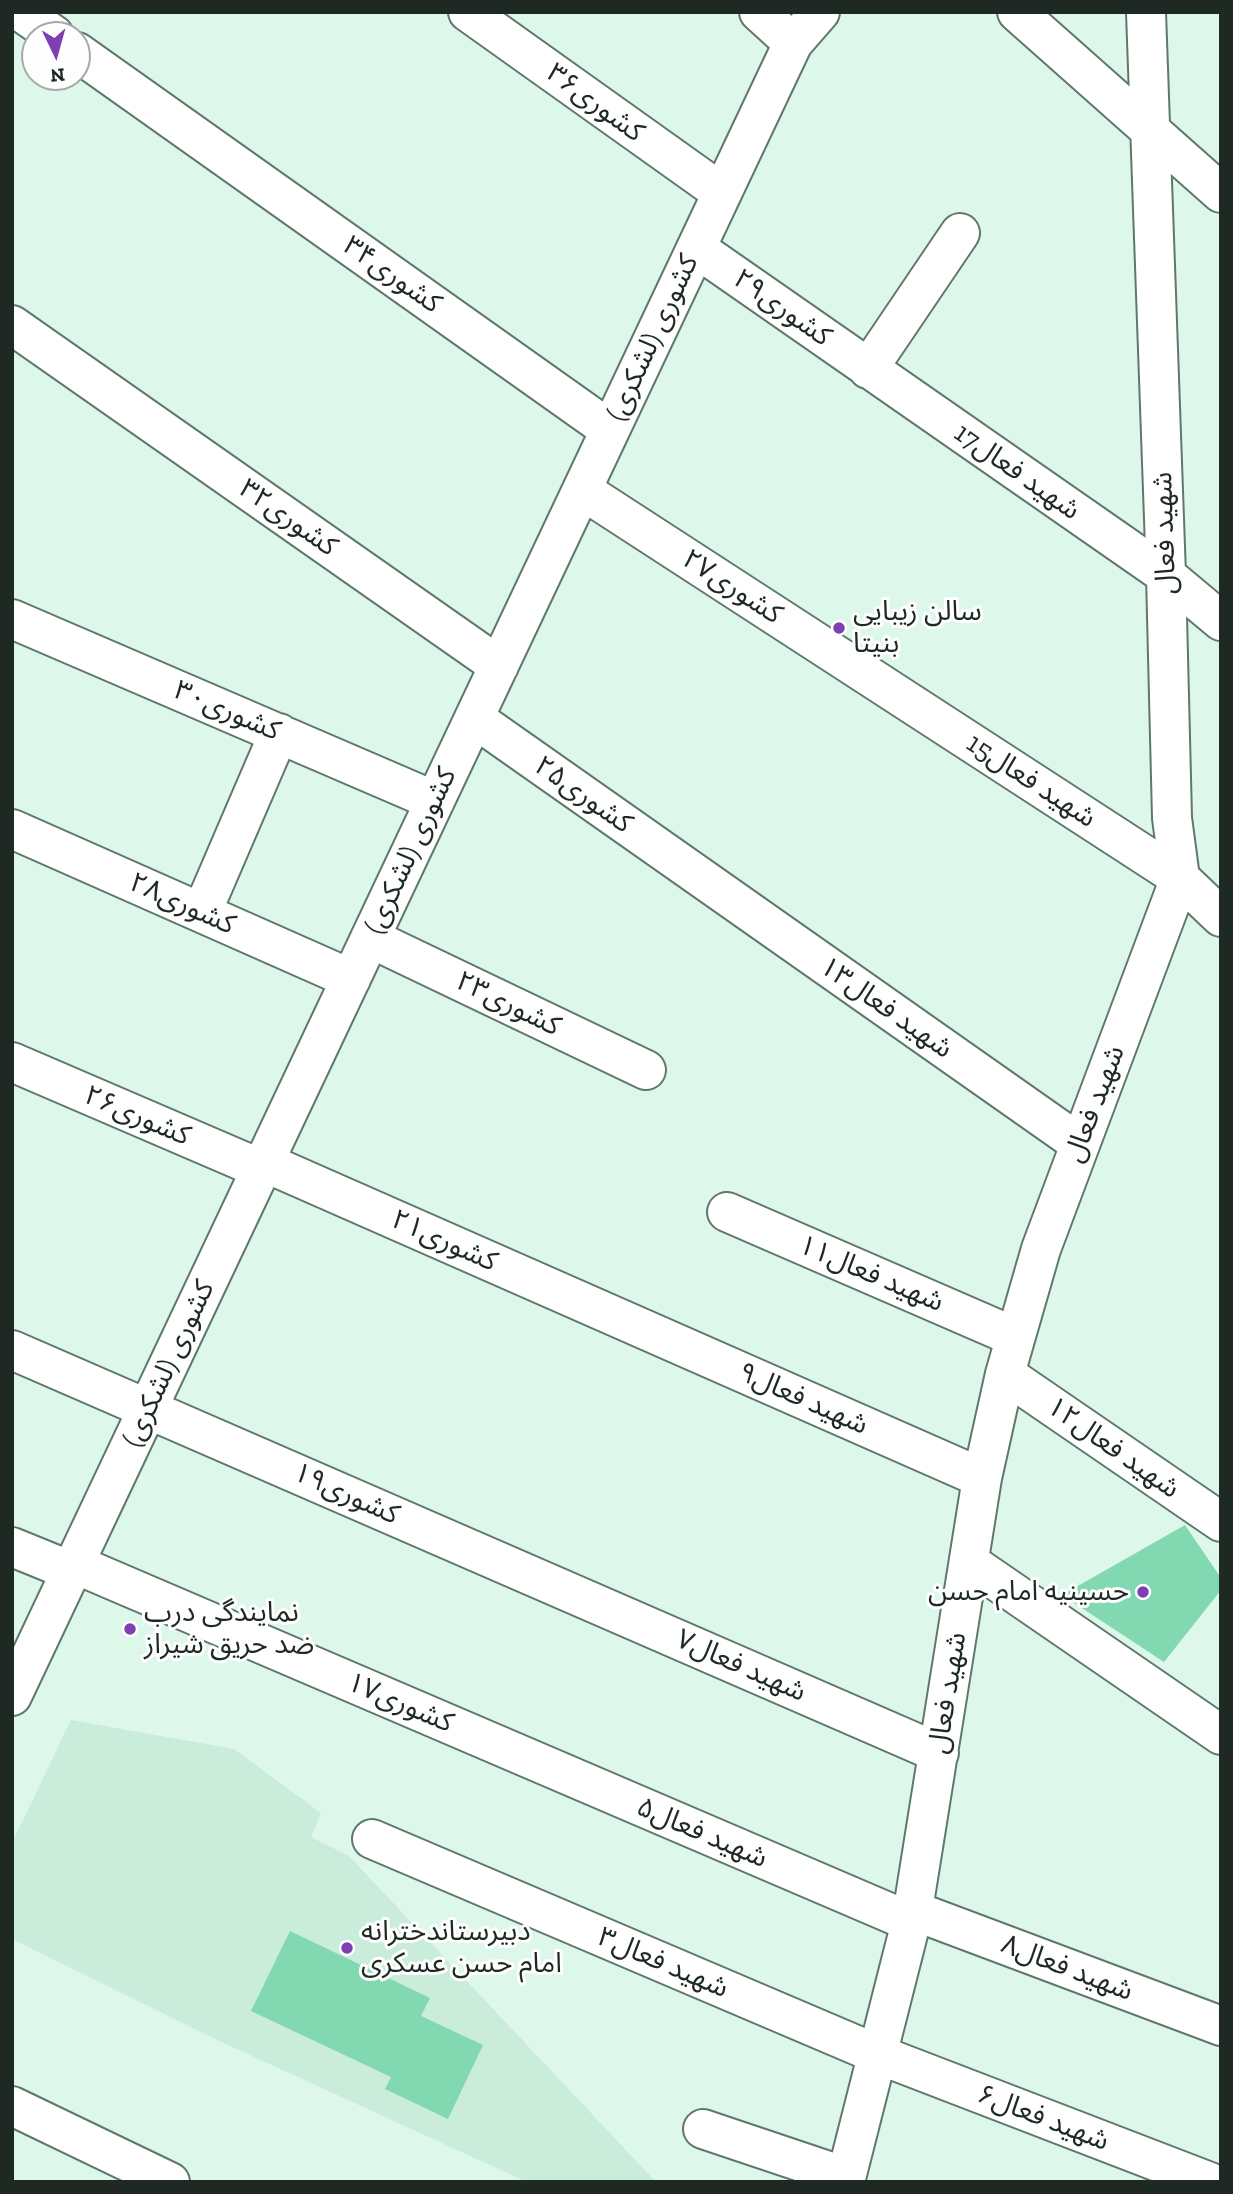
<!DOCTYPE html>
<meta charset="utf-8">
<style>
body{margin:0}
#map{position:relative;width:1233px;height:2194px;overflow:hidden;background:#ddf8ea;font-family:"Zilla Slab",serif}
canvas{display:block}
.frame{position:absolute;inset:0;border:14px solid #1f2924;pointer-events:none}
.north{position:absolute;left:21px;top:21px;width:70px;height:70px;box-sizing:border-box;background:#fefefe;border:2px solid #a5a9a7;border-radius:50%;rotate:175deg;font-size:19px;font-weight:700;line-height:28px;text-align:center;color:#1f2924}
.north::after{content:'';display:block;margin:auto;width:24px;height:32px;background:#7f3eb2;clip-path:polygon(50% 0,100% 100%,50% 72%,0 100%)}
</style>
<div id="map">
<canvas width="1233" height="2194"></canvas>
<div class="frame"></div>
<div class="north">N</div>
</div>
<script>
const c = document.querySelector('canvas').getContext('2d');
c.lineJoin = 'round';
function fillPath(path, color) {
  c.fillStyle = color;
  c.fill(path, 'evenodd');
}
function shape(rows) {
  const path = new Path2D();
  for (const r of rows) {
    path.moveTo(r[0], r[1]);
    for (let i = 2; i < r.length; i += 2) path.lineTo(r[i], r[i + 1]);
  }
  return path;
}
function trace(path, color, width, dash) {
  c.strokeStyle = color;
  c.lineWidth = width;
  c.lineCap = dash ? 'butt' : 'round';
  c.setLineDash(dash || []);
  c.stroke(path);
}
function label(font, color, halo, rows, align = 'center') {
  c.font = font + ' "Zilla Slab","Noto Sans Arabic",serif';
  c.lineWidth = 6;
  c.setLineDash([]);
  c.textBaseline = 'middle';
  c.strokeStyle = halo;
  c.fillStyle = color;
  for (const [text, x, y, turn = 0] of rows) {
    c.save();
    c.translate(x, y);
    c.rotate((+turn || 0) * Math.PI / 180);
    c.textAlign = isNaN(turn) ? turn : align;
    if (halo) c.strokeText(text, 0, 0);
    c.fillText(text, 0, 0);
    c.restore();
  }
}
fillPath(shape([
 [71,1720,234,1749,321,1813,311,1837,349,1856,656,2182,527,2182,215,2039,12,1939,12,1843]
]), '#caecda');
fillPath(shape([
 [1185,1525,1221,1578,1221,1590,1164,1662,1062,1595],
 [290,1931,430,1998,421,2016,483,2045,448,2119,385,2089,391,2077,251,2011]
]), '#81d8b1');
const minor = shape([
 [21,12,54,35],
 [468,12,722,193],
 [759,12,793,43],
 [1017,12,1221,193],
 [77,52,610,430],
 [696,248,1166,575,1221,621],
 [12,325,499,666],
 [868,369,960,233],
 [582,490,1180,878,1221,917],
 [12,619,435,801],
 [474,718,1080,1144],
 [12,829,351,979],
 [202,912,279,733],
 [370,938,646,1070],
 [12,1062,261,1169],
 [264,1162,982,1478],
 [727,1212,1015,1337],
 [12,1350,939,1753],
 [1005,1374,1221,1522],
 [12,1547,71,1571],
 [969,1562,1221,1735],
 [75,1564,911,1922],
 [12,1696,793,43,820,12],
 [372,1839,877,2054,1210,2182],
 [912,1910,1221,2026],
 [12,2106,170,2182],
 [703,2129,846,2177],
 [845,2182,911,1922,982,1478,1005,1374,1041,1249,1180,878,1172,818,1166,575,1146,12]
]);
trace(minor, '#60786c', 42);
trace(minor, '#fff', 38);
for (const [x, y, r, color] of [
 [839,628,7,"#7f3eb2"],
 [1143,1592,7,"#7f3eb2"],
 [130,1629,7,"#7f3eb2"],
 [347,1948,7,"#7f3eb2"]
]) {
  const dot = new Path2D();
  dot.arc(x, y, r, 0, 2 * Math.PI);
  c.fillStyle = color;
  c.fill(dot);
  trace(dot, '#fefefe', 2.5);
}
label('28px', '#1f2924', '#fefefe', [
 ["کشوری۳۶",595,103,36],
 ["کشوری۳۴",392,275,35],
 ["کشوری۲۹",782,308,35],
 ["کشوری (لشکری)",653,338,-65],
 ["17شهید فعال",1017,472,35],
 ["کشوری۳۲",288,518,35],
 ["شهید فعال",1165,533,-92],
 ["کشوری۲۷",732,587,33],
 ["کشوری۳۰",227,711,23],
 ["15شهید فعال",1031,781,33],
 ["کشوری۲۵",583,795,35],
 ["کشوری (لشکری)",411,851,-65],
 ["کشوری۲۸",182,904,24],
 ["کشوری۲۳",508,1004,26],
 ["شهید فعال۱۳",886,1008,35],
 ["شهید فعال",1095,1104,-69],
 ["کشوری۲۶",137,1116,23],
 ["۲۱کشوری",444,1241,24],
 ["شهید فعال۱۱",871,1274,23],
 ["کشوری (لشکری)",169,1364,-65],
 ["شهید فعال۹",803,1399,24],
 ["شهید فعال۱۲",1113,1448,35],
 ["۱۹کشوری",346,1494,24],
 ["شهید فعال۷",741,1666,24],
 ["شهید فعال",948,1693,-81],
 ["۱۷کشوری",400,1703,23],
 ["شهید فعال۵",702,1833,23],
 ["شهید فعال۳",663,1963,23],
 ["شهید فعال۸",1067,1968,21],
 ["شهید فعال۶",1043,2118,21]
]);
label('28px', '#1f2924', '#fefefe', [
 ["سالن زیبایی",853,612],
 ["بنیتا",853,644],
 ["حسینیه امام حسن",1129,1592,"right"],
 ["نمایندگی درب",144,1613],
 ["ضد حریق شیراز",144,1645],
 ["دبیرستاندخترانه",361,1932],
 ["امام حسن عسکری",361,1964]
], 'left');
</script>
